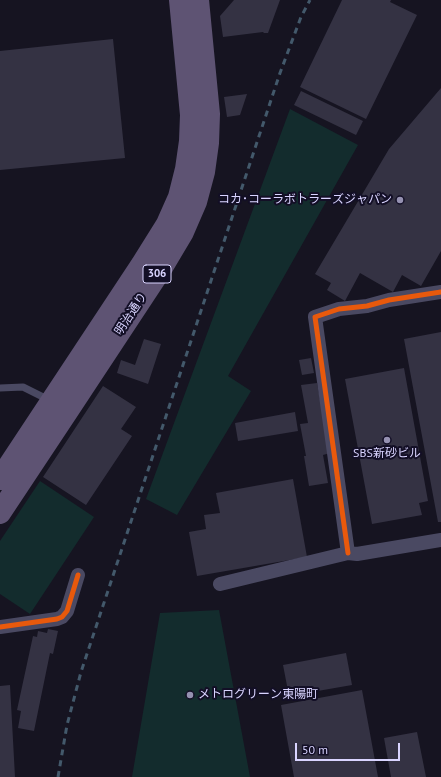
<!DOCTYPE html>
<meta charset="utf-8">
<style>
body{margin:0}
#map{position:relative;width:441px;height:777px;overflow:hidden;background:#161421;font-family:"PT Sans",sans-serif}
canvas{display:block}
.scale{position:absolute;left:295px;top:743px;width:105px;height:18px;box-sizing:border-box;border:2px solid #d9d4ff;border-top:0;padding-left:5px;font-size:12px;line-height:14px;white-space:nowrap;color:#d9d4ff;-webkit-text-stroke:3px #130f26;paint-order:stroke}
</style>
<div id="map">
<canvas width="441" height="777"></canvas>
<div class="scale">50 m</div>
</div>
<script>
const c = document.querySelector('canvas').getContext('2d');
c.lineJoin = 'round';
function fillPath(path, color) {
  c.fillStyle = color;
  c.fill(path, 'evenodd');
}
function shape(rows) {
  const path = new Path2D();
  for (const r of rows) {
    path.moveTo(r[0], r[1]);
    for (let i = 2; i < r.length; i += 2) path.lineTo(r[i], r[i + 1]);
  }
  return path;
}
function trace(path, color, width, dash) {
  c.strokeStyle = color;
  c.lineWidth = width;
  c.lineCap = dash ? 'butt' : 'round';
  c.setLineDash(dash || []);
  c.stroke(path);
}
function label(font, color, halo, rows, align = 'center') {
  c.font = font + ' "PT Sans","Noto Sans JP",sans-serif';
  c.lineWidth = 4;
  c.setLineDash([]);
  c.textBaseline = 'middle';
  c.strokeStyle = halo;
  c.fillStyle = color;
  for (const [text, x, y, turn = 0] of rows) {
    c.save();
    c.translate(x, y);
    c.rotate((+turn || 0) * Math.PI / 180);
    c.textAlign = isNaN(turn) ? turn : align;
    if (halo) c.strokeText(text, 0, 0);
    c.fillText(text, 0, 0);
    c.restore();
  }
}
fillPath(shape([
 [290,109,358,145,228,376,251,391,177,515,146,499],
 [40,481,94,517,30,614,0,594,0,541],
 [219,610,250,777,132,777,160,613]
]), '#132c2d');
fillPath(shape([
 [234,0,280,0,268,33,264,33,263,32,223,37,220,16],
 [342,0,391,0,390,2,417,15,366,119,300,87],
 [113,39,125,158,0,170,0,51],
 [441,88,441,251,421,286,402,275,393,292,360,273,345,301,327,290,331,283,315,274,389,149],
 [301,91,363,121,356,135,294,105],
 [247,94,240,115,227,117,224,97],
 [441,332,441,522,438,522,404,339],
 [144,339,161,344,148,384,117,373,121,360,135,365],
 [311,358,314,373,302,375,299,360],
 [404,368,428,501,419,503,422,515,372,524,345,379],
 [317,383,330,453,323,455,328,483,309,486,304,456,306,456,300,424,308,423,301,385],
 [103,386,136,407,121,429,132,436,86,505,43,477],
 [295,412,298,431,238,441,235,423],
 [293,479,307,557,197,576,189,532,206,529,204,515,220,513,216,493],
 [48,629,58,631,53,654,50,653,34,731,18,728,21,711,17,710,33,636,37,637,38,631,47,633],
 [346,653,352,685,289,696,283,665],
 [10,685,15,777,0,777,0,686],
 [362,690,378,777,294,777,281,705],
 [417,732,426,777,391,777,384,738]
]), '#343243');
trace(shape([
 [0,388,23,387,49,400]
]), '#4a4962', 7);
trace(shape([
 [348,553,315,317,339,309,367,306,389,300,441,292],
 [220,584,348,553,357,554,441,540],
 [0,627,57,619,62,617,67,611,78,575]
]), '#4a4962', 14);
trace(shape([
 [0,479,142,264,167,224,179,197,186,169,190,141,191,115,180,0],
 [0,513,67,412,158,274,183,232,196,202,204,172,208,143,209,114,198,0]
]), '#5e5373', 22);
trace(shape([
 [58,777,67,725,81,672,280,73,301,17,310,0]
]), '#43596b', 3, [6, 5]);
trace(shape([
 [348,553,315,317,339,309,367,306,389,300,441,292],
 [0,627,57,619,62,617,67,611,78,575]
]), '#e8590c', 5);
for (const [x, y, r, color] of [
 [400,200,4,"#9591b1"],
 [387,440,4,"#9591b1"],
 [190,695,4,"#9591b1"]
]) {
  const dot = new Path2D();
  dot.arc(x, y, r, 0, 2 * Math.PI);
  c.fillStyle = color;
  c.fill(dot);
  trace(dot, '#130f26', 1.5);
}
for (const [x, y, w] of [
 [157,274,28]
]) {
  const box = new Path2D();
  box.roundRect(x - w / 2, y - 9, w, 18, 3);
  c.fillStyle = '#130f26';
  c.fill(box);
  trace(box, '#d9d4ff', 1);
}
label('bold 11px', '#d9d4ff', null, [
 ["306",157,274]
]);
label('12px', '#d9d4ff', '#130f26', [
 ["コカ･コーラボトラーズジャパン",392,200],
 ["SBS新砂ビル",387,454,"center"],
 ["メトログリーン東陽町",198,695,"left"]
], 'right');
label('12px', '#d9d4ff', '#130f26', [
 ["明治通り",131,314,-57]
]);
</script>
